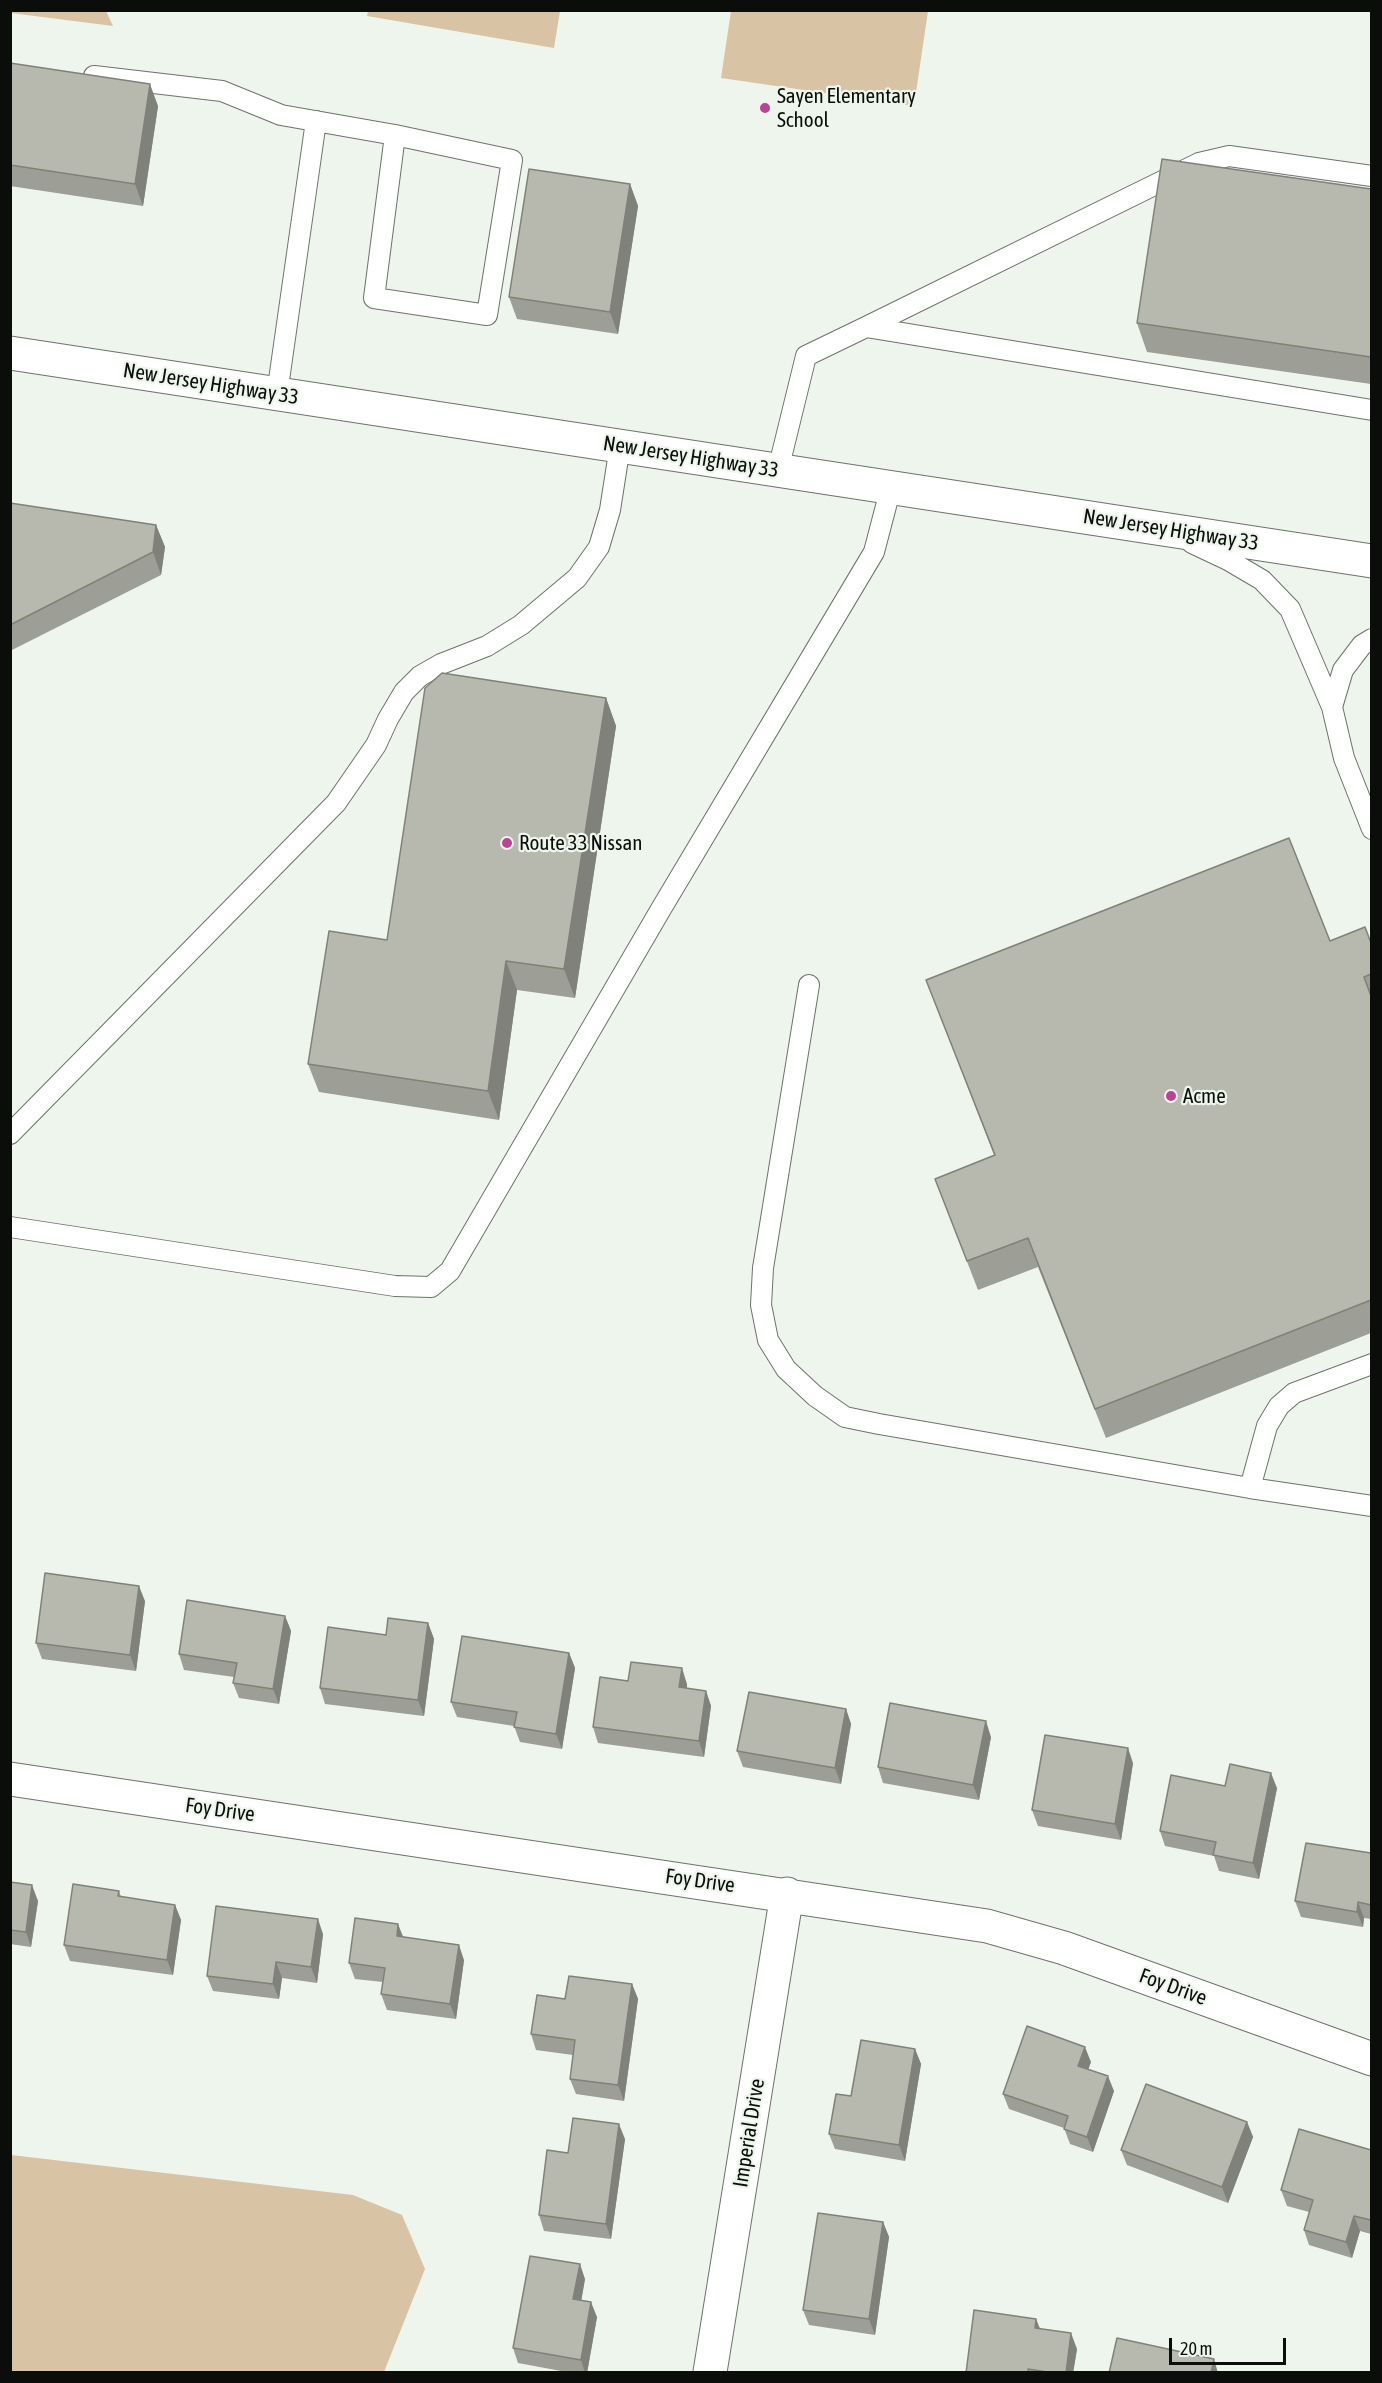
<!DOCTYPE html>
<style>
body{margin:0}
#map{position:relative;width:1382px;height:2383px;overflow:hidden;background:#eef5ed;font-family:"Asap Condensed",sans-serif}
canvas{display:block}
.frame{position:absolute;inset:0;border:12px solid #0a0d0a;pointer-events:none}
.scale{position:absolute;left:1169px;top:2338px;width:117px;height:27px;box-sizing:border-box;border:3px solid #0a0d0a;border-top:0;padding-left:8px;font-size:18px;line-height:21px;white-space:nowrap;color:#0a0d0a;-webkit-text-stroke:4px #eef5ed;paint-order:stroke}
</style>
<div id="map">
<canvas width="1382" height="2383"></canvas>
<div class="frame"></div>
<div class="scale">20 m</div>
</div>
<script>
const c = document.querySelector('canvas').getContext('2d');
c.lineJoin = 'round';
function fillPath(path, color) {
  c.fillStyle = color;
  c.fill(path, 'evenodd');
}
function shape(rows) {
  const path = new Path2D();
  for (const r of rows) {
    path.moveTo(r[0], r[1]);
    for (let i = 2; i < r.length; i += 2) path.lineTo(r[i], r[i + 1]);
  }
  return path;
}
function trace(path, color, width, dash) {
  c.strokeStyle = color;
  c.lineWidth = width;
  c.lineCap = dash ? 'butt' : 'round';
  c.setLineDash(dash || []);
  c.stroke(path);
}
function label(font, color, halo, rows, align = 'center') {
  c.font = font + ' "Asap Condensed",sans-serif';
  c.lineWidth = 4.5;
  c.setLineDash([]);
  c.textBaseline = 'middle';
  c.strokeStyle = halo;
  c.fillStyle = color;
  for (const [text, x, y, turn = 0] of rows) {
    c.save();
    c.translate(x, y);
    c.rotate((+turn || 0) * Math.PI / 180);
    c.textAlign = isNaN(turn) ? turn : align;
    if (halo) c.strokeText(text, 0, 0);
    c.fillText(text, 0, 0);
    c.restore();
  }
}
fillPath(shape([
 [11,10,106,11,113,26,11,13],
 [368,11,368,10,560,11,554,48,367,16],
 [731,11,928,11,914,106,721,78],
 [11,2155,353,2195,402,2215,425,2269,384,2372,11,2372]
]), '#d8c3a4');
const service = shape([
 [94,76,222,91,281,115,395,135,512,160,487,315,374,298,395,135],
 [866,327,1372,410],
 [277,394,316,121],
 [778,470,806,356,866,327,1199,163,1229,156,1372,176],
 [1192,543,1228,560,1262,580,1290,609,1332,707,1344,758,1372,829],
 [1332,707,1343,670,1362,645,1372,639],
 [809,985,763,1268,761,1305,768,1340,786,1369,815,1396,845,1417,879,1424,1250,1488,1372,1506],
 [10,1134,336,803,376,745,388,719,404,692,420,676,441,664,487,646,521,625,577,578,599,547,610,510,620,446],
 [10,1227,395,1286,431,1287,450,1271,661,909,874,552,891,487],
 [1250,1488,1267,1426,1279,1406,1294,1393,1372,1364]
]);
const minor = shape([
 [10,1779,987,1926,1064,1948,1372,2059],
 [710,2372,787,1894]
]);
const primary = shape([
 [10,353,1372,561]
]);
trace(service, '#6d736c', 22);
trace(minor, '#6d736c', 35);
trace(primary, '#6d736c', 35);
trace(service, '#fff', 20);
trace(minor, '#fff', 33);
trace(primary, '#fff', 33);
fillPath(shape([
 [10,63,158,106,143,206,10,186],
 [630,184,638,206,618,334,517,319,509,297],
 [1371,189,1371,384,1147,352,1137,323],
 [10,503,156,525,165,547,161,575,10,651],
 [606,698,616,726,575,998,517,990,499,1120,319,1092,308,1064,387,940],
 [1330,941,1371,943,1371,1333,1106,1438,1038,1267,978,1290,935,1179,994,1155,926,980],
 [145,1601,136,1671,42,1659,36,1643],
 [285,1616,291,1631,279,1704,239,1698,233,1683,234,1677,184,1670,179,1654],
 [428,1623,434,1639,424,1716,325,1704,320,1688,386,1635],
 [569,1653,575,1668,562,1749,520,1742,514,1726,457,1717,451,1702],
 [628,1681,687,1684,687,1688,706,1691,711,1706,704,1757,598,1743,593,1727],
 [846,1709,851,1724,841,1784,743,1767,737,1751],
 [991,1737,979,1800,883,1783,878,1767],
 [1133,1763,1121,1840,1038,1826,1032,1810],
 [1225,1786,1277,1788,1259,1879,1219,1871,1214,1856,1165,1846,1160,1831],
 [1371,1853,1371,1919,1364,1918,1363,1927,1301,1917,1295,1901],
 [10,1882,38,1901,31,1947,10,1944],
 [119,1891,121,1897,175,1905,181,1920,173,1975,70,1961,64,1945],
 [323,1934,317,1983,282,1978,279,1999,213,1991,207,1976],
 [403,1937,464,1960,456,2019,387,2010,381,1994,383,1982,355,1979,349,1963],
 [632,1984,638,1999,624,2101,576,2094,570,2079,573,2055,536,2050,531,2034,565,1999],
 [915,2049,921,2064,905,2161,835,2149,829,2134,851,2096],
 [1091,2062,1088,2069,1114,2091,1093,2152,1070,2144,1064,2128,1009,2109,1003,2094],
 [1247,2122,1253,2137,1228,2203,1127,2165,1121,2150],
 [625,2139,611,2239,544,2231,539,2215,568,2153],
 [1371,2150,1371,2234,1360,2231,1352,2258,1309,2245,1304,2230,1309,2212,1287,2206,1281,2190],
 [883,2222,889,2237,875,2335,809,2325,803,2310],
 [585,2279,581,2300,597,2317,587,2373,572,2373,518,2363,513,2348],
 [1036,2319,1040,2329,1077,2349,1073,2373,966,2373]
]), '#9d9e96');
fillPath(shape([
 [150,84,158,106,143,206,135,184],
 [630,184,638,206,618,334,610,312],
 [156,525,165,547,161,575,153,552],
 [606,698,616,726,575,998,564,969],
 [506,961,517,990,499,1120,488,1091],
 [139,1586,145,1601,136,1671,130,1655],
 [285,1616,291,1631,279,1704,273,1689],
 [428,1623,434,1639,424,1716,418,1700],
 [569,1653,575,1668,562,1749,556,1734],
 [682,1668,687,1684,685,1703,679,1687],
 [706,1691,711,1706,704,1757,699,1741],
 [846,1709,851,1724,841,1784,835,1768],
 [986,1721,991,1737,979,1800,973,1785],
 [1128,1748,1133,1763,1121,1840,1115,1824],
 [1271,1773,1277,1788,1259,1879,1253,1863],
 [32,1885,38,1901,31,1947,26,1932],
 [1358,1902,1364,1918,1363,1927,1357,1912],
 [175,1905,181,1920,173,1975,167,1960],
 [318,1919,323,1934,317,1983,311,1967],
 [398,1924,404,1939,397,1936],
 [459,1945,464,1960,456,2019,450,2004],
 [276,1962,282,1978,279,1999,273,1984],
 [632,1984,638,1999,624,2101,618,2085],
 [1085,2047,1091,2062,1084,2081,1078,2066],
 [915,2049,921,2064,905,2161,899,2145],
 [1108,2076,1114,2091,1093,2152,1087,2137],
 [1247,2122,1253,2137,1228,2203,1222,2187],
 [619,2124,625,2139,611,2239,606,2224],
 [1354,2216,1360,2231,1352,2258,1346,2242],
 [883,2222,889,2237,875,2335,869,2319],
 [580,2264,585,2279,579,2314,573,2299],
 [591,2302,597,2317,587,2373,585,2373,581,2360],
 [1036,2319,1042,2334,1035,2328],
 [1071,2333,1077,2349,1073,2373,1066,2373],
 [1214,2359,1218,2373,1211,2373]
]), '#80817a');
const building = shape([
 [10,63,150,84,135,184,10,165,10,63],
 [1162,159,1371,189,1371,357,1137,323,1162,159],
 [529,169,630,184,610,312,509,297,529,169],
 [10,503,156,525,153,552,10,625,10,503],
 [442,673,606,698,564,969,506,961,488,1091,308,1064,329,931,387,940,425,688,442,673],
 [1289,838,1330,941,1365,927,1371,943,1371,974,1364,977,1371,996,1371,1300,1095,1409,1028,1238,967,1261,935,1179,995,1155,926,980,1289,838],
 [45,1573,139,1586,130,1655,36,1643,45,1573],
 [187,1600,285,1616,273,1689,233,1683,237,1663,179,1654,187,1600],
 [388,1618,428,1623,418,1700,320,1688,328,1627,386,1635,388,1618],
 [462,1636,569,1653,556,1734,514,1727,517,1712,451,1702,462,1636],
 [631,1662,682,1668,679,1687,706,1691,699,1741,593,1727,600,1677,628,1681,631,1662],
 [749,1692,846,1709,835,1768,737,1751,749,1692],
 [890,1703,986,1721,973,1785,878,1767,890,1703],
 [1045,1735,1128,1748,1115,1824,1032,1810,1045,1735],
 [1230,1764,1271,1773,1253,1863,1213,1855,1216,1842,1160,1831,1171,1775,1225,1786,1230,1764],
 [1306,1843,1371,1853,1371,1905,1358,1902,1357,1912,1295,1901,1306,1843],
 [10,1882,32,1885,26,1932,10,1930,10,1882],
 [73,1884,119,1891,118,1896,175,1905,167,1960,64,1945,73,1884],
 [216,1906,318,1919,311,1967,276,1962,273,1984,207,1976,216,1906],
 [355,1918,398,1924,397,1936,459,1945,450,2004,381,1994,385,1968,349,1963,355,1918],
 [569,1976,632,1984,618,2085,570,2079,575,2040,531,2034,537,1995,565,1999,569,1976],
 [1027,2026,1085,2047,1078,2066,1108,2076,1087,2137,1064,2129,1068,2116,1003,2094,1027,2026],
 [861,2040,915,2049,899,2145,829,2134,836,2094,851,2096,861,2040],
 [1146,2084,1247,2122,1222,2187,1121,2150,1146,2084],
 [573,2118,619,2124,606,2224,539,2215,547,2150,568,2153,573,2118],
 [1299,2129,1371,2150,1371,2220,1354,2216,1346,2242,1304,2230,1313,2200,1281,2190,1299,2129],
 [818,2213,883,2222,869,2319,803,2310,818,2213],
 [530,2256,580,2264,573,2299,591,2302,581,2360,513,2348,530,2256],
 [974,2310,1036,2319,1035,2328,1071,2333,1066,2373,1054,2373,1028,2369,1028,2373,966,2373,974,2310],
 [1117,2338,1214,2359,1211,2373,1109,2373,1117,2338]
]);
fillPath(building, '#b7b8ae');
trace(building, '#80817a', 1.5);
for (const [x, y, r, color] of [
 [765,108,6,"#bb4295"],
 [507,843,6,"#bb4295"],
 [1171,1096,6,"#bb4295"]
]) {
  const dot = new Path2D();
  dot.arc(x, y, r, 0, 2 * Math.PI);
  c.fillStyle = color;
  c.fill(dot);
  trace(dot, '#eef5ed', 2);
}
label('21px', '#0a0d0a', '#eef5ed', [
 ["Sayen Elementary",777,96],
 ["School",777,120],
 ["Route 33 Nissan",519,843],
 ["Acme",1183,1096]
], 'left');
label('21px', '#0a0d0a', '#eef5ed', [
 ["New Jersey Highway 33",211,384,9],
 ["New Jersey Highway 33",691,457,9],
 ["New Jersey Highway 33",1171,530,9],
 ["Foy Drive",220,1810,8],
 ["Foy Drive",700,1881,8],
 ["Foy Drive",1173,1987,20],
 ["Imperial Drive",749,2133,-81]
]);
</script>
